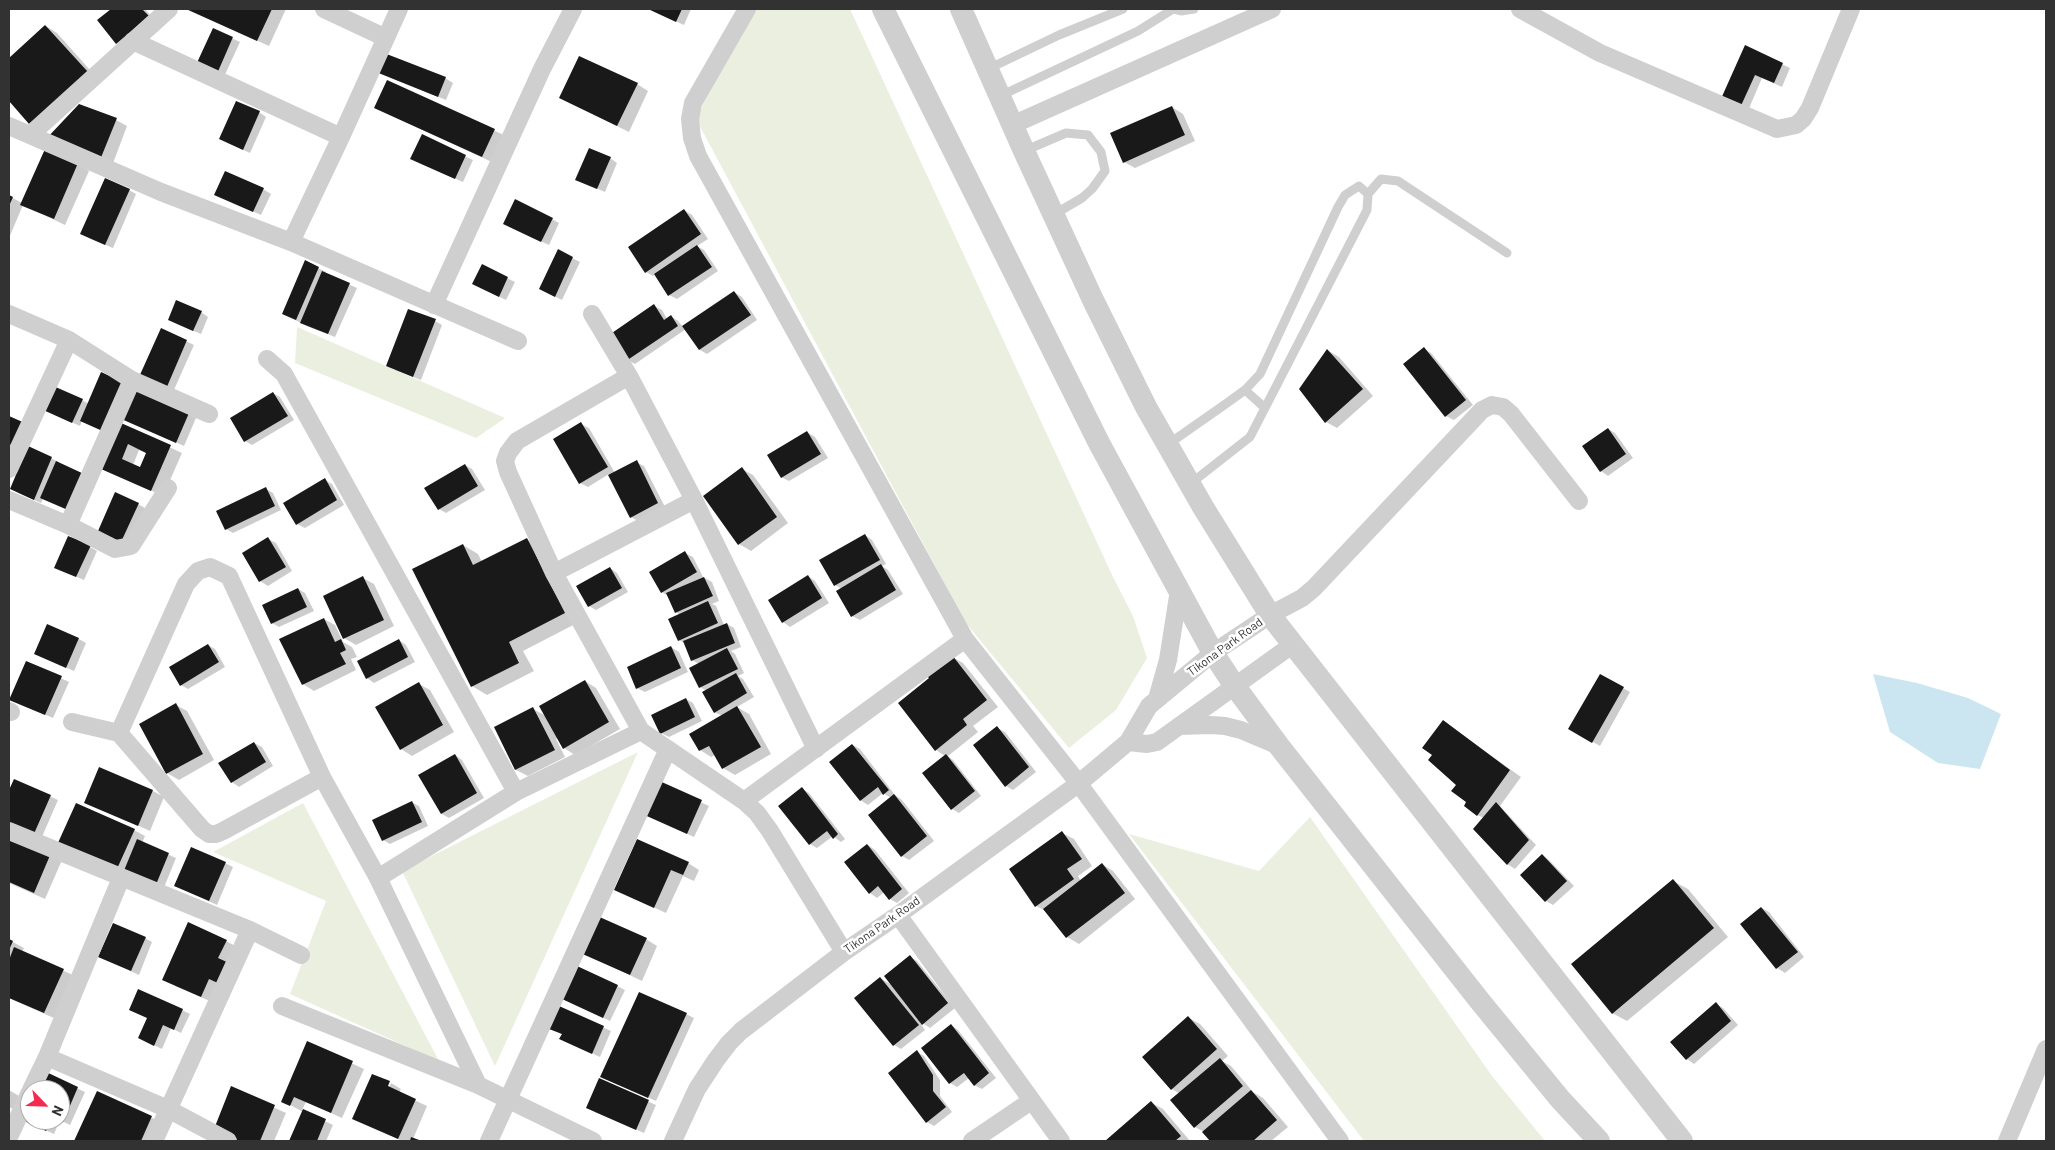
<!DOCTYPE html>
<style>
body{margin:0}
#map{position:relative;width:2055px;height:1150px;overflow:hidden;background:#fff;font-family:Barlow,sans-serif}
canvas{display:block}
.frame{position:absolute;inset:0;border:10px solid #323232;pointer-events:none}
.north{position:absolute;left:20px;top:1080px;width:50px;height:50px;box-sizing:border-box;background:#fff;border:1px solid #adadad;border-radius:50%;rotate:114deg;font-size:14px;font-weight:700;line-height:20px;text-align:center;color:#323232}
.north::after{content:'';display:block;margin:auto;width:18px;height:22px;background:#f32b50;clip-path:polygon(50% 0,100% 100%,50% 72%,0 100%)}
</style>
<div id="map">
<canvas width="2055" height="1150"></canvas>
<div class="frame"></div>
<div class="north">N</div>
</div>
<script>
const c = document.querySelector('canvas').getContext('2d');
c.lineJoin = 'round';
function fillPath(path, color) {
  c.fillStyle = color;
  c.fill(path, 'evenodd');
}
function shape(rows) {
  const path = new Path2D();
  for (const r of rows) {
    path.moveTo(r[0], r[1]);
    for (let i = 2; i < r.length; i += 2) path.lineTo(r[i], r[i + 1]);
  }
  return path;
}
function trace(path, color, width, dash) {
  c.strokeStyle = color;
  c.lineWidth = width;
  c.lineCap = dash ? 'butt' : 'round';
  c.setLineDash(dash || []);
  c.stroke(path);
}
function label(font, color, halo, rows, align = 'center') {
  c.font = font + ' Barlow,sans-serif';
  c.lineWidth = 5;
  c.setLineDash([]);
  c.textBaseline = 'middle';
  c.strokeStyle = halo;
  c.fillStyle = color;
  for (const [text, x, y, turn = 0] of rows) {
    c.save();
    c.translate(x, y);
    c.rotate((+turn || 0) * Math.PI / 180);
    c.textAlign = isNaN(turn) ? turn : align;
    if (halo) c.strokeText(text, 0, 0);
    c.fillText(text, 0, 0);
    c.restore();
  }
}
fillPath(shape([
 [749,9,850,9,1113,577,1133,616,1147,658,1116,710,1069,748,965,622,696,119],
 [297,327,505,418,476,438,295,363],
 [638,752,495,1066,402,871],
 [303,803,439,1061,290,994,326,901,213,852],
 [1310,817,1492,1076,1545,1141,1364,1141,1129,834,1259,871]
]), '#eaefe0');
fillPath(shape([
 [1873,674,1917,683,1968,698,2001,714,1980,769,1938,763,1890,732]
]), '#cbe6f0');
fillPath(shape([
 [113,9,145,9,155,21,124,47,117,43,99,21],
 [187,9,286,9,269,46],
 [649,9,691,9,684,25],
 [46,26,57,33,98,79,30,123,9,99,9,60],
 [214,30,240,42,223,79,204,71],
 [1746,47,1790,68,1782,87,1762,78,1747,113,1721,101],
 [385,75,445,78,453,83,446,100],
 [387,81,506,136,494,163,375,108],
 [637,84,648,91,629,132,560,98],
 [1172,107,1183,114,1195,141,1135,168,1124,162],
 [259,112,266,117,250,153,228,143],
 [116,120,127,126,112,166,59,145],
 [422,136,473,160,463,182,419,163],
 [610,158,617,163,605,192,584,183],
 [78,164,89,171,65,225,23,205,9,238,9,196,22,203],
 [263,189,271,194,261,215,223,198],
 [129,190,136,194,113,248,89,238],
 [684,210,692,215,708,239,697,246,704,250,718,271,677,299,669,295,655,274,653,276,646,272],
 [552,219,559,223,549,245,512,228],
 [558,251,580,262,562,300,548,293],
 [306,262,326,272,325,274,357,288,335,337,309,327,283,314],
 [482,266,515,282,506,300,481,288],
 [734,292,742,297,757,320,707,354,700,350,686,329,635,364,627,360,654,306,662,310,667,319,671,316,678,321,683,327],
 [201,312,208,317,201,334,177,324],
 [435,321,442,325,421,380,395,370],
 [162,330,194,345,173,392,148,381],
 [1424,349,1431,353,1473,405,1454,420,1446,416,1405,364],
 [1327,350,1339,357,1373,396,1337,428,1326,422],
 [273,393,280,397,294,420,252,445,245,441],
 [82,400,89,404,189,414,196,418,184,446,123,418,120,424,182,453,163,496,102,468,116,437,82,421,80,426,42,409],
 [139,450,147,453,140,469,133,465],
 [581,424,589,428,615,473,636,462,644,466,665,507,638,521,631,517,609,474,588,487,580,483],
 [1608,429,1615,433,1633,458,1608,476,1601,471],
 [807,432,815,437,828,458,789,481,781,477],
 [29,448,59,462,76,514,43,499,41,503,18,493],
 [465,465,472,469,485,490,446,513,439,509],
 [742,469,753,475,788,523,751,551,739,544,704,496],
 [325,480,332,484,344,505,305,528,297,524],
 [266,489,273,493,281,510,233,533,226,529],
 [138,504,145,508,128,545,107,535],
 [865,535,872,540,886,564,882,566,888,570,903,594,860,620,852,616,842,589,835,585,821,561],
 [268,539,276,543,292,571,268,586,260,581],
 [526,539,542,548,579,622,523,651,534,671,487,695,472,686,463,545,478,554,482,562],
 [90,547,97,551,84,580,63,571],
 [685,553,693,557,703,577,712,582,719,601,712,604,716,606,724,625,727,624,734,628,741,647,731,651,735,654,744,673,738,676,743,679,754,697,737,707,749,714,771,754,735,775,723,768,715,755,711,757,700,750,723,716,714,712,707,691,700,687,699,664,692,660,686,644,679,640,680,615,676,612,668,596,662,592],
 [610,568,617,573,628,592,596,610,589,606],
 [808,576,815,581,829,603,790,627,783,622],
 [363,578,374,584,394,626,356,645,344,638],
 [298,589,305,593,314,611,279,627,272,623],
 [324,619,335,625,343,642,352,647,357,657,351,659,356,670,314,691,303,684],
 [79,639,86,643,74,671,36,654],
 [399,640,406,645,415,662,374,683,367,678],
 [208,645,215,649,225,667,188,689,181,685],
 [671,647,679,652,688,672,645,692,637,688],
 [952,657,963,663,998,707,973,726,978,732,948,756,953,760,981,796,959,813,952,809,945,756,936,750,899,703,931,679],
 [27,662,69,682,53,718,18,703],
 [1600,675,1630,692,1600,746,1570,729],
 [585,681,596,688,620,729,575,755,564,748,558,738,556,739,565,757,528,776,516,770,495,728,533,709,546,716],
 [419,684,430,690,454,732,412,756,401,749],
 [686,699,693,703,702,721,669,737,661,733],
 [176,705,187,711,214,760,179,780,167,773,141,724],
 [1443,721,1521,777,1500,806,1536,845,1515,869,1507,864,1484,818,1477,815,1458,784,1434,755],
 [997,728,1005,732,1036,772,1013,790,1006,786],
 [254,743,262,747,273,766,239,787,232,782],
 [853,745,860,749,895,795,902,800,934,841,909,860,902,856,891,798,883,793,868,805,860,800],
 [455,755,462,760,484,798,449,818,442,814,420,775],
 [14,780,58,800,41,839,9,825,9,793],
 [656,781,709,806,694,837,649,816],
 [802,789,809,793,845,839,841,842,833,836,817,848,810,844],
 [153,791,164,797,150,831,86,802],
 [411,802,419,806,428,826,390,844,383,840],
 [134,830,145,836,142,843,176,858,163,890,70,851],
 [1062,833,1074,839,1092,866,1078,876,1081,881,1102,864,1113,871,1135,899,1079,944,1067,937,1048,912,1036,906],
 [9,836,62,860,45,899,9,883],
 [868,845,875,850,909,893,897,903,890,899,884,892,877,898,870,893],
 [1542,855,1549,860,1574,886,1553,905,1546,901],
 [225,863,233,867,217,905,176,886],
 [688,863,699,870,694,881,683,876,666,913,616,890],
 [1673,881,1688,889,1728,937,1627,1021,1612,1013],
 [1762,908,1769,912,1804,957,1785,973,1777,968,1742,924],
 [145,938,152,942,139,975,100,957],
 [646,939,657,946,642,981,579,951],
 [9,940,24,948,22,952,75,976,56,1019,9,998],
 [226,941,237,947,212,1002,175,986],
 [910,957,917,961,955,1008,930,1028,919,1021,925,1030,901,1049,894,1045,880,978,892,985],
 [617,986,625,990,610,1021,563,999],
 [1716,1004,1723,1008,1738,1025,1694,1064,1687,1059],
 [560,1008,611,1031,600,1057,561,1039,563,1035,558,1032],
 [182,1010,190,1014,181,1033,171,1028,162,1049,139,1038],
 [686,1014,694,1018,656,1101,602,1077],
 [1189,1018,1200,1024,1228,1056,1222,1061,1231,1066,1253,1092,1263,1098,1288,1127,1271,1141,1212,1141,1204,1132,1195,1127,1172,1101,1180,1094,1172,1089],
 [951,1025,958,1030,996,1078,982,1089,974,1085,969,1078,957,1087,950,1083],
 [308,1043,364,1069,342,1118,306,1102,302,1110,333,1125,326,1141,290,1141,303,1112,283,1101],
 [917,1052,924,1056,940,1080,940,1096,952,1112,934,1126,927,1122],
 [42,1072,85,1092,70,1125,60,1120,54,1134,29,1123,30,1120,60,1120,60,1090],
 [599,1080,656,1105,644,1133,595,1112],
 [391,1083,401,1089,399,1093,427,1106,413,1139,419,1141,402,1141,354,1118,387,1092],
 [232,1088,286,1113,274,1141,238,1141,227,1135],
 [9,1090,19,1096,13,1109,9,1107],
 [98,1093,163,1123,155,1141,76,1141],
 [1152,1103,1163,1109,1190,1141,1107,1141]
]), '#0003');
fillPath(shape([
 [111,9,142,9,149,16,116,44,97,20],
 [186,9,272,9,257,41],
 [648,9,682,9,676,22],
 [45,25,88,72,29,124,9,101,9,58],
 [213,28,233,37,216,76,195,67],
 [1745,45,1783,63,1774,83,1755,75,1739,110,1720,101],
 [384,53,446,77,438,97,376,72],
 [579,56,638,83,617,126,559,98],
 [387,80,495,129,482,157,374,108],
 [236,101,260,111,243,150,219,139],
 [79,104,117,118,100,160,46,139],
 [1172,106,1185,135,1123,163,1110,133],
 [422,134,466,155,455,179,410,159],
 [589,148,611,157,597,189,575,180],
 [45,149,78,163,54,219,20,205],
 [225,171,264,188,253,212,214,195],
 [105,178,130,189,105,245,80,234],
 [9,195,13,197,9,206],
 [515,199,553,218,541,242,503,224],
 [684,209,701,234,645,273,628,247],
 [697,245,712,267,668,296,654,274],
 [558,249,573,257,555,297,539,289],
 [305,260,319,267,296,320,282,314],
 [482,264,508,277,499,297,472,284],
 [322,271,350,283,328,334,300,323],
 [734,291,751,315,699,350,682,326],
 [176,300,202,311,193,331,168,320],
 [654,304,664,320,671,315,678,326,626,361,609,335],
 [408,309,436,319,413,377,386,366],
 [161,328,187,340,166,389,139,377],
 [1424,347,1466,400,1445,417,1403,364],
 [1327,349,1363,389,1325,423,1299,389],
 [101,372,128,384,107,433,80,421],
 [51,385,83,399,72,423,41,409],
 [132,388,189,413,176,443,119,418],
 [273,392,288,416,244,442,230,418],
 [9,416,27,424,16,448,9,444],
 [581,422,608,467,579,484,553,439],
 [121,423,171,445,151,491,101,469],
 [128,444,146,453,140,467,122,459],
 [1608,428,1626,454,1600,472,1582,446],
 [807,431,821,454,781,478,767,455],
 [28,446,52,457,34,500,10,489],
 [637,460,658,503,630,518,608,475],
 [56,461,84,474,68,510,40,498],
 [465,464,478,486,438,510,424,488],
 [742,467,777,517,738,545,703,496],
 [325,478,337,500,296,525,283,503],
 [266,487,275,506,225,530,216,511],
 [115,492,139,503,121,542,98,531],
 [865,534,880,560,834,586,819,560],
 [68,536,91,545,76,577,54,568],
 [268,537,286,567,259,582,242,553],
 [527,538,565,613,509,642,519,663,471,687,412,569,463,544,473,565],
 [685,551,697,572,661,593,649,572],
 [881,564,896,590,851,617,836,591],
 [610,567,622,588,588,607,576,586],
 [808,575,822,598,782,623,768,600],
 [363,576,384,620,343,639,323,596],
 [704,577,713,596,675,613,666,593],
 [298,588,307,607,271,624,262,605],
 [708,601,718,623,678,641,668,619],
 [324,618,335,642,341,639,346,650,340,653,346,664,302,685,279,639],
 [727,623,735,643,691,661,683,641],
 [47,624,79,638,66,668,34,654],
 [399,639,408,657,366,679,357,661],
 [208,644,219,662,180,686,169,667],
 [671,646,681,668,636,689,627,667],
 [727,648,738,669,699,688,689,668],
 [952,655,987,700,963,719,967,725,935,751,898,703,929,678,926,675],
 [26,661,62,676,45,715,9,700],
 [736,673,747,693,714,713,702,692],
 [1600,674,1624,687,1592,743,1568,729],
 [585,680,609,722,563,749,539,706],
 [419,682,443,725,400,750,375,707],
 [686,698,695,717,660,734,651,715],
 [176,703,203,754,166,774,139,724],
 [737,706,761,747,722,769,709,746,699,751,689,734],
 [533,707,555,750,515,770,494,727],
 [1443,720,1510,770,1477,816,1464,806,1466,802,1451,791,1456,785,1428,760,1432,755,1422,748],
 [997,726,1029,767,1005,787,973,745],
 [254,742,266,762,231,783,218,763],
 [852,744,889,790,883,795,878,787,860,801,829,762],
 [455,754,477,793,441,814,418,775],
 [946,754,975,791,951,810,922,773],
 [99,767,153,790,138,826,84,803],
 [14,779,51,795,33,836,9,825,9,790],
 [655,779,702,800,687,834,640,813],
 [802,787,838,834,833,839,827,831,809,845,778,806],
 [894,794,927,836,901,857,868,815],
 [412,801,422,822,382,841,372,820],
 [1496,802,1529,840,1507,865,1473,829],
 [76,803,135,829,116,871,57,845],
 [1062,831,1082,859,1067,869,1074,879,1035,907,1009,869],
 [9,834,51,853,34,893,9,882],
 [137,839,169,853,155,887,123,873],
 [637,839,689,862,683,875,671,870,654,908,614,890],
 [867,844,902,889,889,900,878,886,869,894,844,862],
 [191,847,226,862,209,901,174,886],
 [1542,854,1567,881,1545,902,1520,875],
 [1102,863,1125,893,1066,938,1043,909],
 [1673,879,1714,928,1612,1014,1571,964],
 [1761,907,1798,952,1776,969,1740,924],
 [595,915,647,938,630,975,578,952],
 [188,922,227,940,218,958,229,963,220,984,209,979,201,997,162,980],
 [113,923,146,937,131,971,98,957],
 [9,939,13,941,9,950],
 [14,947,64,969,44,1013,9,998,9,960],
 [910,955,948,1003,922,1025,884,976],
 [577,966,618,985,603,1018,562,999],
 [880,977,919,1025,893,1046,854,998],
 [138,989,183,1009,174,1030,163,1025,154,1046,138,1038,147,1018,129,1010],
 [639,992,687,1013,648,1098,600,1077],
 [1716,1002,1731,1021,1686,1060,1670,1042],
 [559,1006,604,1026,592,1054,559,1039,562,1034,549,1029],
 [1188,1016,1217,1049,1171,1090,1142,1057],
 [951,1024,989,1073,974,1086,964,1073,949,1084,921,1048],
 [307,1041,353,1061,331,1113,294,1097,290,1106,281,1102],
 [917,1050,933,1075,933,1091,946,1107,926,1123,888,1073],
 [1220,1058,1243,1086,1194,1128,1170,1100],
 [42,1070,78,1087,63,1122,60,1121,60,1090,33,1090],
 [372,1074,390,1081,388,1086,416,1099,398,1139,352,1119],
 [599,1078,649,1100,636,1130,586,1108],
 [231,1086,275,1105,260,1141,237,1141,214,1129],
 [1251,1090,1277,1120,1253,1141,1210,1141,1202,1132],
 [97,1091,152,1116,141,1141,74,1141],
 [30,1096,30,1120,51,1120,46,1131,20,1119],
 [1151,1101,1181,1136,1175,1141,1105,1141],
 [303,1109,326,1119,317,1141,289,1141],
 [411,1137,422,1141,410,1141]
]), '#191919');
trace(shape([
 [1173,9,1181,11,1194,9],
 [988,69,1059,35,1123,9],
 [1000,96,1138,31,1173,9],
 [1024,151,1066,133,1088,135,1101,152,1105,171,1092,189,1082,198,1053,215],
 [1368,194,1381,179,1398,181,1507,253],
 [1245,390,1265,408],
 [1167,445,1227,403,1245,390,1260,374,1338,207,1345,195,1359,186,1368,194,1367,210,1250,437,1190,484]
]), '#cfcfcf', 9);
trace(shape([
 [324,9,386,38],
 [747,9,693,103,690,119,692,138,698,156,965,639,1076,780,1340,1141],
 [1520,9,1600,53,1777,129,1796,125,1803,119,1810,108,1851,9],
 [133,41,341,137],
 [1012,125,1272,9],
 [9,126,161,192,291,242,518,341],
 [30,135,169,9],
 [291,242,341,137,399,9],
 [434,305,542,69,573,9],
 [9,314,69,340,132,380,209,414],
 [592,314,629,376,694,500,816,749],
 [267,359,284,374,516,792],
 [629,376,517,441,508,453,505,461,508,472,554,573,641,731,744,801,757,813,770,831,844,952],
 [9,469,69,340],
 [9,500,68,525,115,549,131,546,168,488],
 [68,525,132,380],
 [554,573,694,500],
 [1157,699,1168,660,1179,590],
 [9,711,11,712],
 [72,722,119,733,202,829,209,834,216,834,223,831,322,777],
 [1179,726,1211,725,1225,726,1241,730,1279,746],
 [119,733,186,584,198,571,210,567,229,576,322,777,378,878,478,1085],
 [1128,742,1147,744,1157,742,1292,645],
 [744,801,965,639],
 [9,831,250,930,301,955],
 [378,878,516,792,641,731],
 [898,915,1061,1141],
 [282,1006,478,1085,593,1141],
 [47,1057,168,1109,228,1141],
 [31,1090,47,1057,121,878],
 [9,1137,30,1092],
 [154,1141,250,930],
 [489,1141,668,749],
 [673,1141,697,1089,716,1060,729,1043,741,1031,844,952,898,915,1078,784,1128,742,1149,706,1213,653,1270,615,1302,598,1314,588,1482,410,1492,405,1503,407,1511,414,1579,501],
 [972,1141,1031,1101],
 [2007,1141,2046,1049]
]), '#cfcfcf', 18);
trace(shape([
 [883,9,1099,443,1213,653,1234,685,1279,746,1479,1000,1560,1099,1599,1141],
 [961,9,1024,151,1093,300,1146,407,1203,507,1270,615,1682,1141]
]), '#cfcfcf', 22);
label('12px', '#323232', '#fff', [
 ["Tikona Park Road",1225,647,-36],
 ["Tikona Park Road",882,925,-35]
]);
</script>
